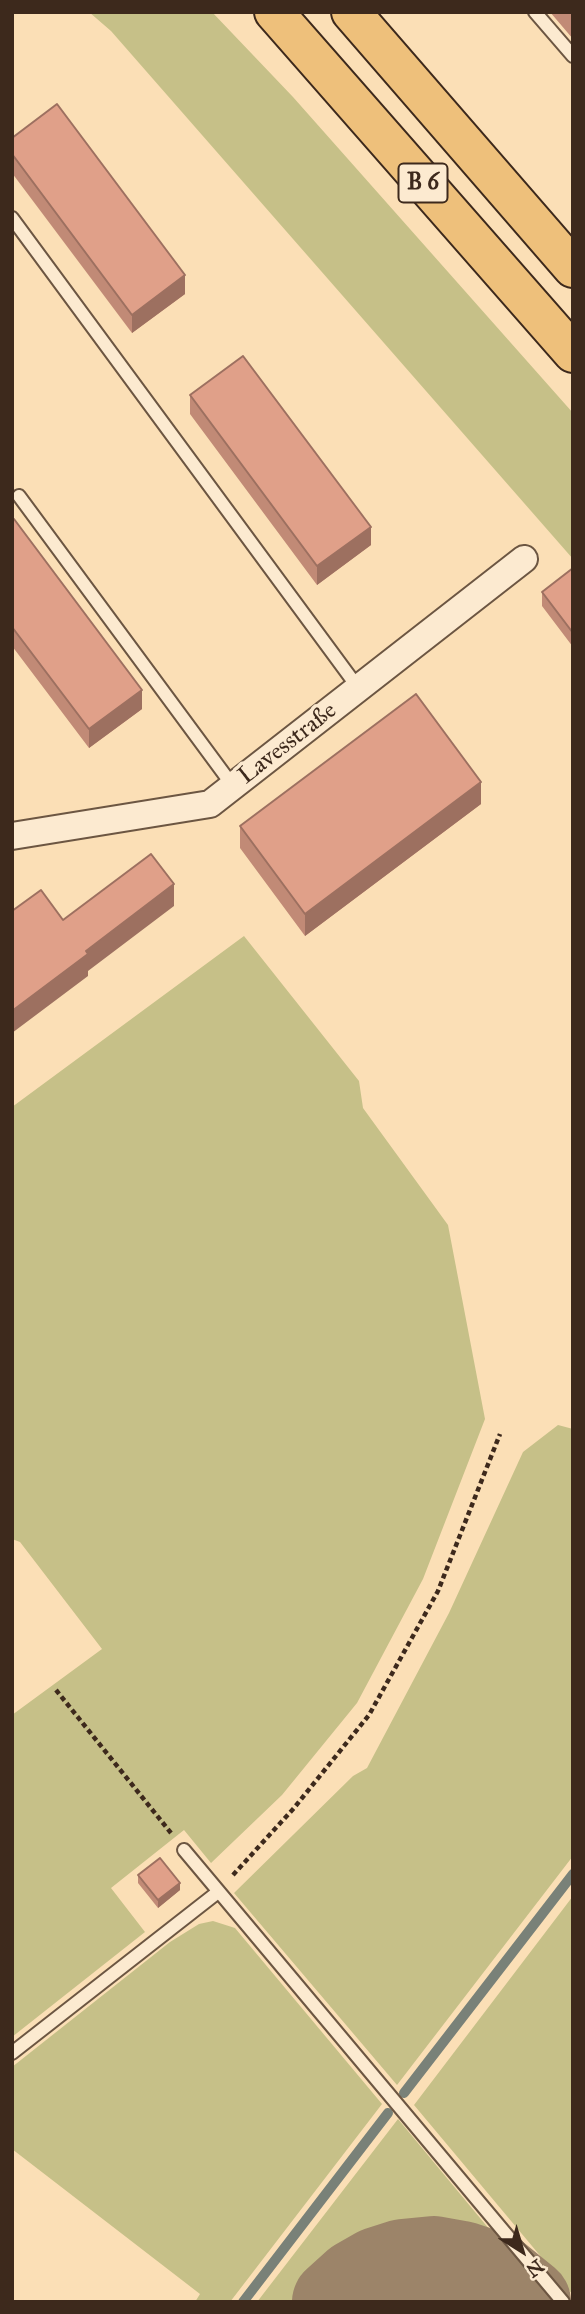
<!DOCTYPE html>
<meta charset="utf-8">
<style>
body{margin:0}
#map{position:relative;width:585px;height:2314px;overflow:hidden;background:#fbdfb6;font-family:"IM FELL Great Primer",serif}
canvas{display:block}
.frame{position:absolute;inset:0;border:14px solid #3d291c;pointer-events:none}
.north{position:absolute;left:487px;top:2216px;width:70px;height:70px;-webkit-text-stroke:5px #fcead0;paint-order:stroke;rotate:143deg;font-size:19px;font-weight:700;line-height:28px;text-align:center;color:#3d291c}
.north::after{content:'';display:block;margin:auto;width:24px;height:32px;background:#3d291c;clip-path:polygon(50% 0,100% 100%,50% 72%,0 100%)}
</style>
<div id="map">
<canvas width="585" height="2314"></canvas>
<div class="frame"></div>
<div class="north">N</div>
</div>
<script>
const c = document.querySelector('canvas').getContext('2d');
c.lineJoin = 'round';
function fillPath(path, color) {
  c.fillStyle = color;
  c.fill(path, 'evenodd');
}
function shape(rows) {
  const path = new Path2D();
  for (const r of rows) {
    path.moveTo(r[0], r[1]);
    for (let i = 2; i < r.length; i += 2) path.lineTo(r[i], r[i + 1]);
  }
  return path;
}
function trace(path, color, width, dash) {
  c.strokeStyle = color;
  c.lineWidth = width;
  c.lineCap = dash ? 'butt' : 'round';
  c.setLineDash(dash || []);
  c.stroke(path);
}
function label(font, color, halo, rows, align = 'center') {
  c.font = font + ' "IM FELL Great Primer",serif';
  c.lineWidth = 7;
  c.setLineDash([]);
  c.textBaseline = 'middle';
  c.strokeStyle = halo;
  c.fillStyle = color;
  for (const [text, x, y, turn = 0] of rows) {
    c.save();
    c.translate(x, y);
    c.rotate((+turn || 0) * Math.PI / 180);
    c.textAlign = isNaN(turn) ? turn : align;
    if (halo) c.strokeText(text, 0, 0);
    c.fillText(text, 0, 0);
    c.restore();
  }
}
fillPath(shape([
 [89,12,212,12,293,97,573,413,573,559,111,31],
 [244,936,359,1081,363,1108,448,1225,485,1419,423,1579,357,1703,282,1795,211,1863,184,1830,111,1888,145,1932,12,2037,12,1715,102,1649,20,1542,12,1539,12,1107],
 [558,1425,573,1429,573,1856,397,2085,234,1893,353,1776,367,1768,449,1613,523,1452],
 [573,1896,573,2295,414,2105],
 [213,1921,235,1928,382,2104,230,2302,195,2302,200,2294,12,2149,12,2067,170,1942,199,1924],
 [398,2119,509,2253,482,2241,454,2236,406,2237,381,2242,346,2258,321,2277,302,2302,257,2302],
 [441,2285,472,2293,488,2302,374,2302,405,2288]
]), '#c6c088');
trace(shape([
 [404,2093,573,1874],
 [243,2302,388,2113]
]), '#798178', 10);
trace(shape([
 [336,2302,357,2283,378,2271,403,2263,434,2260,462,2265,495,2276,527,2302]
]), '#9c8469', 88);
const lane = shape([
 [535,12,573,56],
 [12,218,359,689],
 [19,496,233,786],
 [184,1850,563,2302],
 [12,2053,218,1892]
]);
const street = shape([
 [12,836,210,804,524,559]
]);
const primary = shape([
 [274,12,573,353],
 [351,12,573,268]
]);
trace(lane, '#6c5642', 16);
trace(street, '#6c5642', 30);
trace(primary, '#3d291c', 42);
trace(shape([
 [56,1690,171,1833],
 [233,1875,294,1808,369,1715,438,1591,500,1434]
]), '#3d291c', 4.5, [5, 3.5]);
trace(lane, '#fcead0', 12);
trace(street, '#fcead0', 26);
trace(primary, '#eec07b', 38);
fillPath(shape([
 [550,12,573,12,573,39],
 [12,138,185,294,132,333,12,173],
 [190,395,371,545,317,585,190,414],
 [12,520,142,709,89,748,12,646],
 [573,568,573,647,542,606,542,592],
 [481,804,305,936,240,848,240,826],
 [138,1875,180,1890,158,1908,138,1883]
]), '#c18a76');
fillPath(shape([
 [185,275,185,294,132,333,132,315],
 [371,527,371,545,317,585,317,566],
 [142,690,142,709,89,748,89,729],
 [481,782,481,804,305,936,305,914],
 [174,884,174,906,88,971,88,976,12,1033,12,1011,86,951],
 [180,1883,180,1890,158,1908,158,1900]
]), '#9d7060');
const building = shape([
 [57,104,185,275,132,315,12,154,12,138,57,104],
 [243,356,371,527,317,566,190,395,243,356],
 [14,519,142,690,89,729,12,627,12,520,14,519],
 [573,568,573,633,542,592,573,568],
 [416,694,481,782,305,914,240,826,416,694],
 [151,854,174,884,86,951,88,954,12,1011,12,911,41,890,63,920,151,854],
 [160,1858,180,1883,158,1900,138,1875,160,1858]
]);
fillPath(building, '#e0a089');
trace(building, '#9d7060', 2);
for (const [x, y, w] of [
 [423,183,49]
]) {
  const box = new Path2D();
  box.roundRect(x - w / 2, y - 19.5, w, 39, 5);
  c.fillStyle = '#fcead0';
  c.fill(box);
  trace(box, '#3d291c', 2);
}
label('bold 23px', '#3d291c', null, [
 ["B 6",423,183]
]);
label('24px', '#3d291c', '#fcead0', [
 ["Lavesstraße",288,744,-38]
]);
</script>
